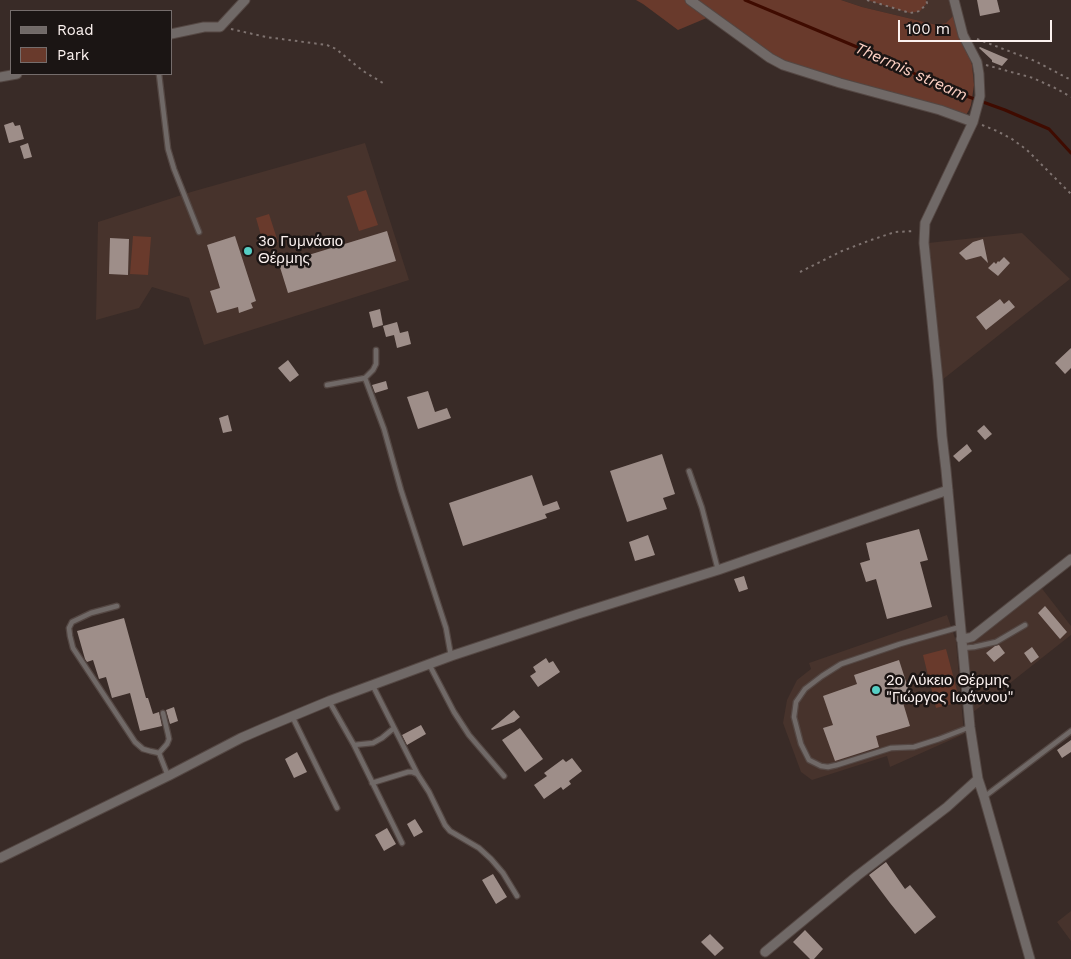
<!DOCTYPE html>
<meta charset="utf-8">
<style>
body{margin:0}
#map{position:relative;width:1071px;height:959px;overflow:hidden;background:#392b27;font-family:"Work Sans",sans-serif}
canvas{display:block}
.legend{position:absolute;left:10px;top:10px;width:162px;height:65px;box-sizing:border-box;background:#1b1514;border:1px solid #756d6c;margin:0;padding:6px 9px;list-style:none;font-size:15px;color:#fcf2f0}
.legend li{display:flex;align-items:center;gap:10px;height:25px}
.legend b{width:25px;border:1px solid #756d6c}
.scale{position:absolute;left:898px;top:20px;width:154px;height:22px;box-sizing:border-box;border:2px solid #fcf2f0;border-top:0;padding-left:6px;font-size:15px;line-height:18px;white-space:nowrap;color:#fcf2f0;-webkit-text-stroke:4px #1b1514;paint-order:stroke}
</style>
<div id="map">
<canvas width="1071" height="959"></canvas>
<ul class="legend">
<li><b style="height:6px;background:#706967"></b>Road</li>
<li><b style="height:14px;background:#693a2c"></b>Park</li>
</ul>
<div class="scale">100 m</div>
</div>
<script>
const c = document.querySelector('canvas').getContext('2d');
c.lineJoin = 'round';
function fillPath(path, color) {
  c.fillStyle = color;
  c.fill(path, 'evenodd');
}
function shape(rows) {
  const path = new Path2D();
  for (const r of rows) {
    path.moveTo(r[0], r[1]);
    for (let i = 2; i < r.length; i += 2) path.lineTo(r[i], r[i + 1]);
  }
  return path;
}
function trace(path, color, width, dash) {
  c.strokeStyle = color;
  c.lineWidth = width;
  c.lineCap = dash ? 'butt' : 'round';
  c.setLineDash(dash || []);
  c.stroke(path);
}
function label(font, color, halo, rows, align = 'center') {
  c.font = font + ' "Work Sans",sans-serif';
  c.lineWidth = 5;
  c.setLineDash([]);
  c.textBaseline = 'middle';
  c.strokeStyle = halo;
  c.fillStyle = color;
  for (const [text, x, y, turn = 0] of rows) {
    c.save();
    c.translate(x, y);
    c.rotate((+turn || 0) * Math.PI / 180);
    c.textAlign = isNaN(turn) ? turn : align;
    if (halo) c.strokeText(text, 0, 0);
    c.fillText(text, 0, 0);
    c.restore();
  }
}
fillPath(shape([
 [841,0,949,0,953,16,946,24,937,25,862,7],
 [365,143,409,280,204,345,189,298,152,287,139,308,96,320,98,222,191,192],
 [1022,233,1070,279,942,380,938,333,928,243],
 [1040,586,1071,626,1071,635,972,713,966,644],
 [947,615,956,641,964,734,890,767,887,756,812,780,801,772,783,723,787,700,797,680,811,669,809,663],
 [1071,911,1071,941,1057,922]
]), '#47332c');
fillPath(shape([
 [636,0,686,0,709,17,678,30,643,4],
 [696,0,841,0,862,7,937,25,946,23,953,16,962,44,969,56,972,65,974,85,971,105,969,110,966,115,941,106,780,61],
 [867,0,926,0,927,3,920,11,910,13],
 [366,190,378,225,359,231,347,196],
 [269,214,278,242,264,246,256,218],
 [133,236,151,237,148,275,130,274],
 [946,649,960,702,936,708,923,655]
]), '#693a2c');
trace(shape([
 [745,0,869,52,947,89,1005,110,1049,129,1071,153]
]), '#3f0b00', 3);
fillPath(shape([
 [977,0,997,0,1000,12,980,16],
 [980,47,1008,59,1002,66,992,62,992,60,979,48],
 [13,122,15,126,20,125,24,139,9,143,4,125],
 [28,143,32,157,24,159,20,146],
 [387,231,396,261,288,293,279,264],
 [235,236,256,301,251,303,253,308,239,313,238,307,217,313,210,291,220,288,207,245],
 [110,238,129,239,128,275,109,274],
 [983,239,988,263,981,256,966,260,959,253,973,242],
 [1004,257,1010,263,998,276,988,268,994,262,996,264,998,261,999,262],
 [1000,299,1004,304,1009,300,1015,307,986,330,976,317],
 [380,309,383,325,373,328,369,312],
 [397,322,400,333,408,331,411,344,397,348,394,335,386,337,383,326],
 [1071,348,1071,368,1065,374,1055,363],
 [288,360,299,375,290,382,278,368],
 [386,381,388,389,375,393,372,385],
 [428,391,435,412,447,408,451,418,418,429,407,397],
 [228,415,232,431,223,433,219,418],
 [984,425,992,434,985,440,977,431],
 [967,444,972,451,959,462,953,456],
 [662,454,675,494,663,498,667,509,627,522,610,471],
 [532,475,543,506,557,501,560,509,545,514,547,518,463,546,449,503],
 [919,529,928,560,920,562,932,607,887,619,876,579,866,582,860,563,870,560,866,543],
 [648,535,655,555,635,561,629,542],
 [744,576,748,589,739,592,734,579],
 [1045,606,1067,632,1060,639,1038,613],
 [124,618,146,698,148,698,153,714,159,712,162,726,140,731,130,693,112,698,106,677,99,679,93,660,87,662,85,659,77,631],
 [999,645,1005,653,994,662,986,653,995,646],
 [1032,647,1039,657,1031,663,1024,653],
 [546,658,549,663,553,661,560,672,538,687,530,676,536,672,533,667],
 [899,660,910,694,901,696,910,726,876,736,879,747,835,761,823,728,833,725,823,696,857,684,854,675],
 [174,707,178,721,170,724,166,710],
 [514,710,520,717,514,722,492,730,491,729],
 [421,725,426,734,407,745,402,735],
 [520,728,543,759,525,772,502,740],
 [1071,740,1071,752,1062,758,1057,750],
 [297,752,307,772,294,778,285,759],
 [572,758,582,771,569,781,571,784,563,790,561,787,544,799,534,785,547,776,544,773,563,759,566,762],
 [415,819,423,832,414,837,407,824],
 [387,828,396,844,384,851,375,835],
 [886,862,905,889,910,885,936,917,915,934,890,903,869,875],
 [493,874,507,897,496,904,482,880],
 [805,930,823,949,814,959,810,959,793,942],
 [710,934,724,948,715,956,701,942]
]), '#9e8e89');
const lane = shape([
 [159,74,168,149,174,169,199,232],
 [365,378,384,429,401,490,446,628,451,656],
 [327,385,365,378,373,370,376,364,376,350],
 [689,471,702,508,718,570],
 [117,606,91,613,72,622,69,628,70,636,73,648,135,742,143,749,150,751,159,753,167,744,169,739,168,734,163,713],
 [960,627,900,644,841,664,822,676,805,689,796,702,794,717,801,744,809,760,821,766,828,767,837,765,891,748,914,747,939,739,970,727],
 [962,648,974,647,996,642,1025,625],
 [429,664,454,712,469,735,504,776],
 [373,686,418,775,429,792,445,825,450,831,479,848,491,859,503,873,517,896],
 [329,701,354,745,402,843],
 [292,716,337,808],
 [354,745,373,743,382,738,394,728],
 [159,753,168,776],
 [372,783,408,772,412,772,417,774],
 [984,797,1071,731]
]);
const street = shape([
 [690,0,770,58,783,65,840,83,940,110,973,122],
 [954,0,963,35,977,62,979,74,980,96,973,122,925,223,924,243,938,380,942,436,946,470,970,727,978,779,984,797,1030,959],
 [171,34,204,27,220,27,245,0],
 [0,77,17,74],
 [961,639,968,638,972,637,1071,559],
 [0,858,168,776,241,738,264,728,329,701,451,656,578,614,718,570,948,490],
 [765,952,857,876,947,807,978,779]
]);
trace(lane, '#544743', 7);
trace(street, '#544743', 11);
trace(shape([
 [867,0,910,13,920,11,927,3,926,0],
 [231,29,266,37,327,45,336,49,363,71,383,83],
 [977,39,1035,61,1071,80],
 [986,65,1033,78,1055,88,1071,97],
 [982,125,997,131,1012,139,1027,150,1071,194],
 [800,272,842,251,871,240,895,232,915,231]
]), '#7f7370', 2, [2.5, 4]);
trace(lane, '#706967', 4.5);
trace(street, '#706967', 9);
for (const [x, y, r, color] of [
 [248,251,5,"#56cec4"],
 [876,690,5,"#56cec4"]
]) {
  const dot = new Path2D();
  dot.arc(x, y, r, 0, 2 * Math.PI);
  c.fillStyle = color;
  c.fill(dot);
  trace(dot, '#1b1514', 2);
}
label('15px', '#fcf2f0', '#1b1514', [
 ["3ο Γυμνάσιο",258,242],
 ["Θέρμης",258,259],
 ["2ο Λύκειο Θέρμης",886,681],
 ["\"Γιώργος Ιωάννου\"",886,698]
], 'left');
label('italic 16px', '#fed1c4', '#1b1514', [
 ["Thermis stream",911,72,24]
]);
</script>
